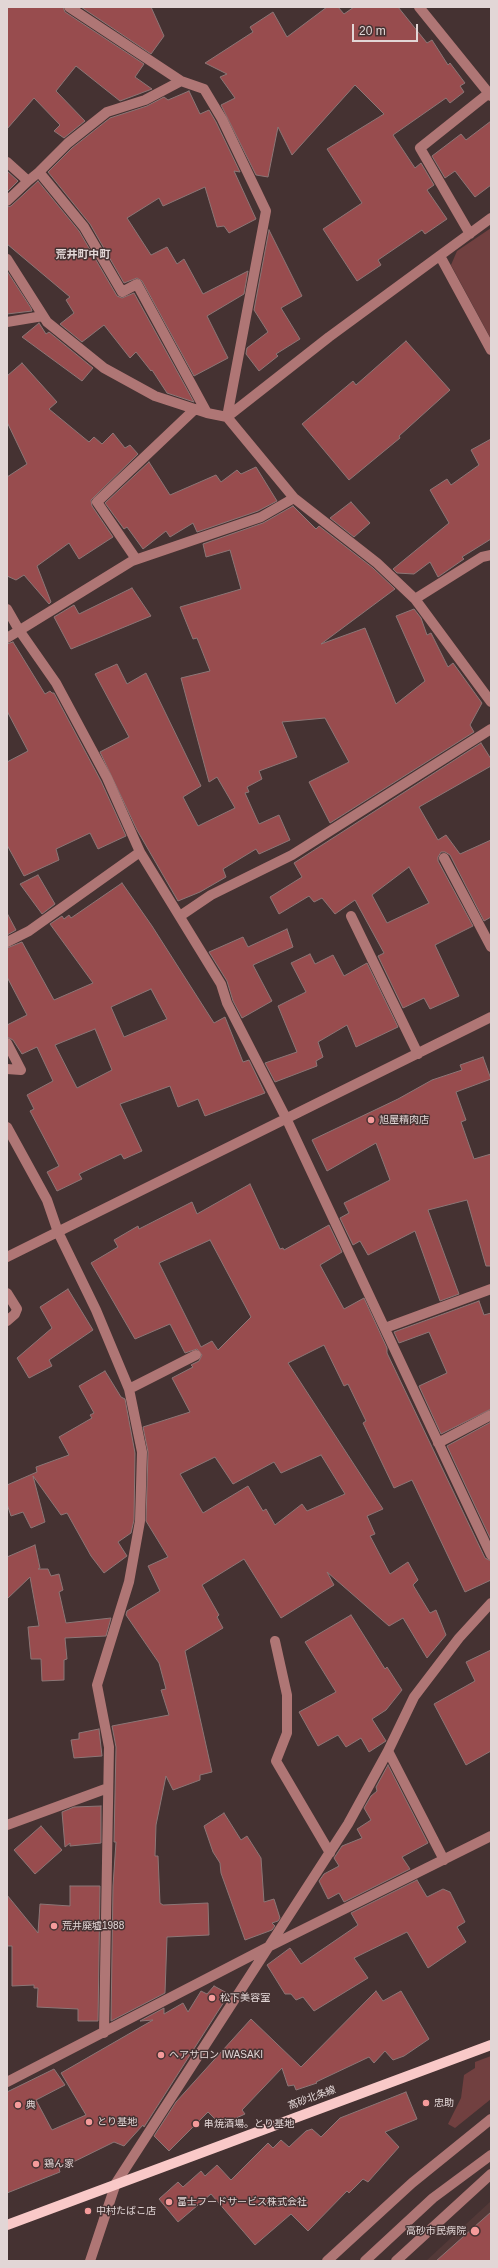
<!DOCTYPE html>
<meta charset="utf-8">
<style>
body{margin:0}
#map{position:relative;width:498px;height:2268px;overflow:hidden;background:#453232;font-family:Helvetica,sans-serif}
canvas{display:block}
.frame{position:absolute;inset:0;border:8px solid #e2d6d6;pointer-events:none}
.scale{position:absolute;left:352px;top:24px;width:66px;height:18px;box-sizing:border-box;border:2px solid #e2d6d6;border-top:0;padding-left:5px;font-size:12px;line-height:14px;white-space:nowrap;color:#e2d6d6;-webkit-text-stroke:3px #453232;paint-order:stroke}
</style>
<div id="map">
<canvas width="498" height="2268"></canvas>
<div class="frame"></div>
<div class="scale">20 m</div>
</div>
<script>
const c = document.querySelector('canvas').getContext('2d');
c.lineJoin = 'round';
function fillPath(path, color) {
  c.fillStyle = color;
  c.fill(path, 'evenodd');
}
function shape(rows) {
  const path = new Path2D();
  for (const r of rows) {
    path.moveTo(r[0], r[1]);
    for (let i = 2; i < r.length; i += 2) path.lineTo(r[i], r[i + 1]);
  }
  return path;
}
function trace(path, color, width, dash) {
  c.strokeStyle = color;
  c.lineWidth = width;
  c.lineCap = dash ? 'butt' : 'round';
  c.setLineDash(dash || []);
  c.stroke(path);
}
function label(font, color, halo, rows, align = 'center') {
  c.font = font + ' Helvetica,"Noto Sans JP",sans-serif';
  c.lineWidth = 3;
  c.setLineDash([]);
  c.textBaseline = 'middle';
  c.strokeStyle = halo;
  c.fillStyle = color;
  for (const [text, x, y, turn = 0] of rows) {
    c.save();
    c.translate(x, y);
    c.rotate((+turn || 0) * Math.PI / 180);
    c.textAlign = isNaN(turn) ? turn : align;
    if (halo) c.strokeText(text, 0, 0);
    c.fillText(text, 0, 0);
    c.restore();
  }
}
fillPath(shape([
 [491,2201,491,2261,426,2261]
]), '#533938');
fillPath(shape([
 [491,228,491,339,451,265,457,251],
 [491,2056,491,2099,455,2128,448,2124,461,2098,464,2075,475,2068,475,2062]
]), '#714040');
const building = shape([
 [7,7,63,7,65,12,144,64,135,77,152,89,120,101,76,66,56,91,85,121,64,138,54,131,60,125,34,98,7,129,7,7],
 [81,7,151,7,164,36,151,54,81,7],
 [327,7,338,7,344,14,354,7,398,7,427,43,432,40,448,65,450,63,465,83,460,86,464,92,450,103,446,98,393,135,415,168,421,163,434,185,427,190,447,219,425,234,422,230,378,260,381,265,357,281,323,229,362,203,327,149,384,114,355,85,292,155,278,127,268,177,256,175,221,105,235,98,220,77,227,74,205,63,253,32,250,27,273,12,287,37,327,7],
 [189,91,200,114,209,110,216,122,240,172,234,171,256,219,229,233,224,226,217,227,205,187,163,206,159,198,127,218,151,255,167,247,177,264,184,259,203,294,248,271,244,294,207,316,228,358,194,376,142,281,137,278,124,283,90,224,48,172,72,148,110,118,147,106,164,97,168,100,189,91],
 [491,121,491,185,475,197,455,171,445,178,432,156,461,134,466,140,491,121],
 [7,171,18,181,7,192,7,171],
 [38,181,79,231,117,296,122,298,134,293,194,402,167,393,152,370,151,371,136,352,130,358,104,325,82,342,60,324,74,313,66,300,70,297,7,244,7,207,11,206,38,181],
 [269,230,302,296,281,308,300,339,276,354,278,356,259,371,246,354,247,348,268,332,254,310,269,230],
 [7,271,31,308,32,311,7,314,7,271],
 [39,323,46,334,49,332,93,368,82,381,22,337,39,323],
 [406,341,450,390,399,436,400,438,349,480,302,424,353,381,356,385,406,341],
 [22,363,57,402,49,409,89,442,94,437,102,444,113,433,125,448,130,445,138,454,91,500,92,506,113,537,79,559,69,543,37,566,51,602,49,604,24,575,16,580,7,576,7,477,27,464,7,422,7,376,22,363],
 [491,439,491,539,462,557,464,559,438,577,430,562,414,574,397,573,393,569,449,523,430,490,447,479,451,485,479,465,471,450,491,439],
 [149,462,170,495,216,475,221,482,237,470,241,474,256,467,277,501,258,511,197,532,193,523,170,537,166,531,143,549,127,527,124,529,105,503,149,462],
 [351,502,370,523,354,537,330,518,351,502],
 [293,506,316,529,319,526,373,568,395,589,321,644,365,628,396,704,425,681,396,616,414,609,421,618,427,635,431,633,448,667,453,663,482,703,470,725,474,732,330,823,309,782,349,762,325,718,282,722,297,757,259,771,262,779,247,787,249,792,245,793,259,824,279,815,290,840,259,854,256,849,223,869,226,877,200,892,178,901,137,830,100,752,129,737,95,674,117,664,127,684,146,673,201,786,183,797,198,826,235,808,217,777,209,782,181,678,210,671,197,638,193,639,180,607,241,589,230,550,206,557,203,544,263,523,293,506],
 [132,588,151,616,71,649,54,617,74,605,79,614,132,588],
 [13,642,45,694,50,691,52,693,54,693,101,781,126,836,98,849,90,833,56,849,59,860,24,876,7,845,7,762,28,751,7,711,7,644,13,642],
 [481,743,491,759,491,766,419,807,438,840,446,835,460,854,491,840,491,917,484,921,450,855,445,852,441,852,438,857,438,861,473,926,435,945,459,996,430,1009,424,998,403,1008,378,956,384,953,355,900,335,914,322,898,314,902,309,896,279,914,270,897,302,877,294,863,481,743],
 [409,867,429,903,387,923,372,895,409,867],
 [38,875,55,904,42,914,20,884,38,875],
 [122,883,152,926,214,1023,225,1017,243,1062,249,1060,265,1093,205,1116,198,1099,178,1107,170,1086,120,1104,142,1151,124,1159,121,1154,79,1174,82,1179,57,1191,47,1172,59,1166,30,1111,34,1109,27,1095,53,1081,37,1047,22,1054,13,1040,7,1037,7,1025,27,1015,7,977,7,948,22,942,54,1000,93,983,50,924,62,916,64,919,69,915,71,918,122,883],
 [151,989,167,1019,124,1037,111,1007,151,989],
 [95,1029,112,1070,77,1088,55,1045,95,1029],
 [7,913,16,930,7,935,7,913],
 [287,929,293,947,253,965,272,1001,242,1018,233,1001,227,981,209,952,243,937,248,947,287,929],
 [310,954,315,964,333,955,344,976,367,963,398,1027,356,1047,347,1025,318,1042,323,1057,316,1061,317,1066,275,1082,265,1063,297,1052,278,1006,306,992,291,963,310,954],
 [483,1057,491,1079,456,1092,466,1120,461,1122,474,1159,491,1154,491,1266,486,1266,467,1200,428,1210,459,1294,440,1301,415,1231,368,1255,360,1241,353,1245,340,1218,349,1213,344,1203,390,1180,376,1143,327,1171,312,1140,398,1099,432,1080,462,1070,460,1065,483,1057],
 [250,1184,280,1249,283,1248,284,1250,329,1225,342,1252,320,1265,344,1309,364,1298,387,1348,387,1353,485,1558,491,1561,491,1580,465,1592,412,1480,394,1488,363,1423,366,1421,348,1384,344,1386,324,1345,288,1363,383,1509,367,1516,375,1534,370,1536,390,1574,408,1562,418,1580,413,1585,430,1613,436,1610,446,1635,427,1658,403,1618,389,1626,327,1572,334,1585,281,1618,244,1559,202,1585,219,1615,217,1617,223,1628,185,1651,212,1772,200,1775,200,1780,173,1790,166,1776,156,1825,155,1856,158,1856,160,1903,163,1905,208,1903,209,1935,167,1937,165,1993,111,2021,113,1886,116,1842,114,1842,116,1747,112,1726,169,1715,161,1690,166,1689,159,1663,126,1615,127,1611,160,1591,148,1566,168,1557,146,1521,148,1452,143,1427,190,1412,172,1378,193,1367,191,1365,199,1361,202,1355,197,1349,185,1353,170,1324,135,1339,91,1263,118,1247,114,1240,138,1226,139,1229,192,1202,197,1214,250,1184],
 [210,1240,251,1317,218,1350,212,1341,201,1347,159,1263,210,1240],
 [321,1455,345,1494,307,1511,302,1504,275,1525,266,1509,263,1511,248,1486,203,1513,180,1474,215,1457,233,1484,274,1462,281,1473,321,1455],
 [68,1289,93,1330,49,1360,52,1366,29,1378,17,1358,52,1328,40,1307,68,1289],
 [479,1301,484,1315,491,1313,491,1409,441,1434,419,1386,447,1373,429,1332,399,1343,394,1332,479,1301],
 [105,1371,121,1397,125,1399,135,1453,134,1520,131,1533,118,1542,127,1556,104,1573,91,1556,67,1513,61,1515,33,1476,45,1522,31,1528,23,1512,11,1516,7,1504,7,1485,37,1472,36,1467,69,1455,59,1437,92,1418,90,1415,94,1413,79,1386,105,1371],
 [491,1422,491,1540,447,1446,491,1422],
 [35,1545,40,1568,38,1569,48,1569,51,1576,59,1574,63,1590,59,1592,66,1623,111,1618,106,1636,65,1638,67,1659,64,1660,64,1680,42,1681,41,1659,31,1659,28,1627,39,1626,30,1577,7,1599,7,1557,35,1545],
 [351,1615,385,1669,387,1667,402,1690,386,1710,372,1719,386,1741,369,1752,361,1738,346,1747,338,1735,318,1746,299,1712,336,1692,305,1642,351,1615],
 [491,1650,491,1751,466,1765,434,1704,475,1681,466,1662,491,1650],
 [99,1729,102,1756,74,1758,71,1740,79,1739,79,1733,99,1729],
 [388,1765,428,1843,402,1857,410,1869,344,1902,339,1893,328,1899,319,1881,324,1874,339,1866,334,1858,342,1846,362,1838,357,1829,371,1820,364,1808,371,1796,377,1791,376,1787,388,1765],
 [101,1806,101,1843,70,1846,70,1843,65,1847,62,1812,74,1807,101,1806],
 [224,1813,241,1840,247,1836,261,1858,264,1902,274,1899,280,1918,278,1921,272,1923,275,1926,272,1930,245,1940,221,1873,220,1863,213,1852,204,1826,224,1813],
 [41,1826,62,1850,35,1874,14,1850,41,1826],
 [417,1880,427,1897,443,1889,450,1892,465,1922,457,1927,466,1942,428,1968,407,1932,354,1958,368,1978,314,2011,303,1997,296,2000,291,1994,285,1994,267,1965,290,1948,301,1964,358,1925,351,1913,417,1880],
 [70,1886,100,1886,98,2021,78,2021,78,2009,37,2007,38,1988,34,1988,34,1985,12,1986,12,1946,7,1946,7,1895,38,1933,40,1904,70,1906,70,1886],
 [214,1986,229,1994,144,2127,143,2125,124,2146,114,2142,59,2169,60,2172,7,2193,7,2092,54,2069,65,2085,36,2100,52,2130,86,2115,61,2073,153,2020,140,2021,164,2008,164,2014,183,2003,188,2012,201,1991,207,1994,214,1986],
 [376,1991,383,2001,401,1991,429,2039,404,2056,393,2060,385,2051,374,2063,369,2057,316,2082,317,2083,296,2090,294,2085,288,2086,282,2068,242,2110,245,2114,221,2125,208,2112,169,2151,154,2136,176,2102,251,2019,301,2067,376,1991],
 [406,2092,417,2119,385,2132,399,2147,368,2182,363,2179,349,2193,347,2191,308,2231,291,2214,255,2245,211,2194,178,2222,159,2199,178,2182,183,2187,201,2171,205,2176,217,2165,231,2180,268,2143,273,2148,281,2140,289,2147,306,2131,312,2129,321,2137,340,2118,406,2092],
 [491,2212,491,2261,436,2261,491,2212]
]);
fillPath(building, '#984c4e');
trace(building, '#8c7676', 1);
trace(shape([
 [69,7,181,81,204,89,222,119,266,211,227,417],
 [419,7,491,96],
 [7,162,28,181,39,172,84,227,122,292,137,284,207,413,227,417,294,498,377,563,415,599,491,702],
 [39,172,68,143,107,112,145,100,181,81],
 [7,201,28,181],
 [470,234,420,148,489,93],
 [440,256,491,350],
 [7,259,47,322,104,368,155,396,207,413],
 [7,322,43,316],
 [227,417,329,337,491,218],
 [136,559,97,502,195,409],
 [415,599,482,557,491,555],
 [7,609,19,630,56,683,107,778,140,852,221,984,227,1003,287,1120,491,1555],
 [7,638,132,561,261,517,294,498],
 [444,858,491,947],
 [180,916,211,895,292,855,491,729],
 [351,916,418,1054],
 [7,942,29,931,140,852],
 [7,1043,21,1070],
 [7,1069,21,1070],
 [7,1127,47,1200,58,1232,96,1310,129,1389,142,1452,140,1521,129,1582,97,1685,109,1747,104,2033],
 [7,1257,491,1017],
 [7,1293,17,1309,15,1314,7,1321],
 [385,1328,491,1289],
 [129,1389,196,1355],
 [438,1443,491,1415],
 [275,1641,287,1695,287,1733,276,1761,330,1853],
 [388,1751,444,1860],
 [7,1825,108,1788],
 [7,2082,270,1946,491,1836],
 [90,2261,116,2183,348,1824,388,1751,414,1697,459,1638,491,1603],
 [327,2261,412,2183,491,2119],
 [365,2261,433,2198,491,2155],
 [396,2261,491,2174]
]), '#af7675', 10);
trace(shape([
 [7,2225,491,2045]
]), '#f9c9c8', 10);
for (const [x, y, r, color] of [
 [371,1120,4,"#f59b9b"],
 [54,1926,4,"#f59b9b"],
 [212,1998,4,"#f59b9b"],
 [161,2055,4,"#f59b9b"],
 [426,2103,4,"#f59b9b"],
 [18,2105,4,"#f59b9b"],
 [89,2122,4,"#f59b9b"],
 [196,2124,4,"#f59b9b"],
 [36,2164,4,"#f59b9b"],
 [169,2202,4,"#f59b9b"],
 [88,2211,4,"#f59b9b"],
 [475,2231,5,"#f59b9b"]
]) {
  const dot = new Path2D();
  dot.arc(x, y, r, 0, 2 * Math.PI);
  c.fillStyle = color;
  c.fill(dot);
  trace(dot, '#453232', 1.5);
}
label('10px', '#e2d6d6', '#453232', [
 ["旭屋精肉店",379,1120],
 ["荒井廃墟1988",62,1926],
 ["松下美容室",220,1998],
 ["ヘアサロン IWASAKI",169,2055],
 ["忠助",434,2103],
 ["典",26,2105],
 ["とり基地",97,2122],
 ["串焼酒場。とり基地",204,2124],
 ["鶏ん家",44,2164],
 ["富士フードサービス株式会社",177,2202],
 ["中村たばこ店",96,2211],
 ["高砂市民病院",466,2231,"right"]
], 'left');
label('10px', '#e2d6d6', '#453232', [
 ["高砂北条線",312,2098,-20]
]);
label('bold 11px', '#e2d6d6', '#453232', [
 ["荒井町中町",83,255]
]);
</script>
